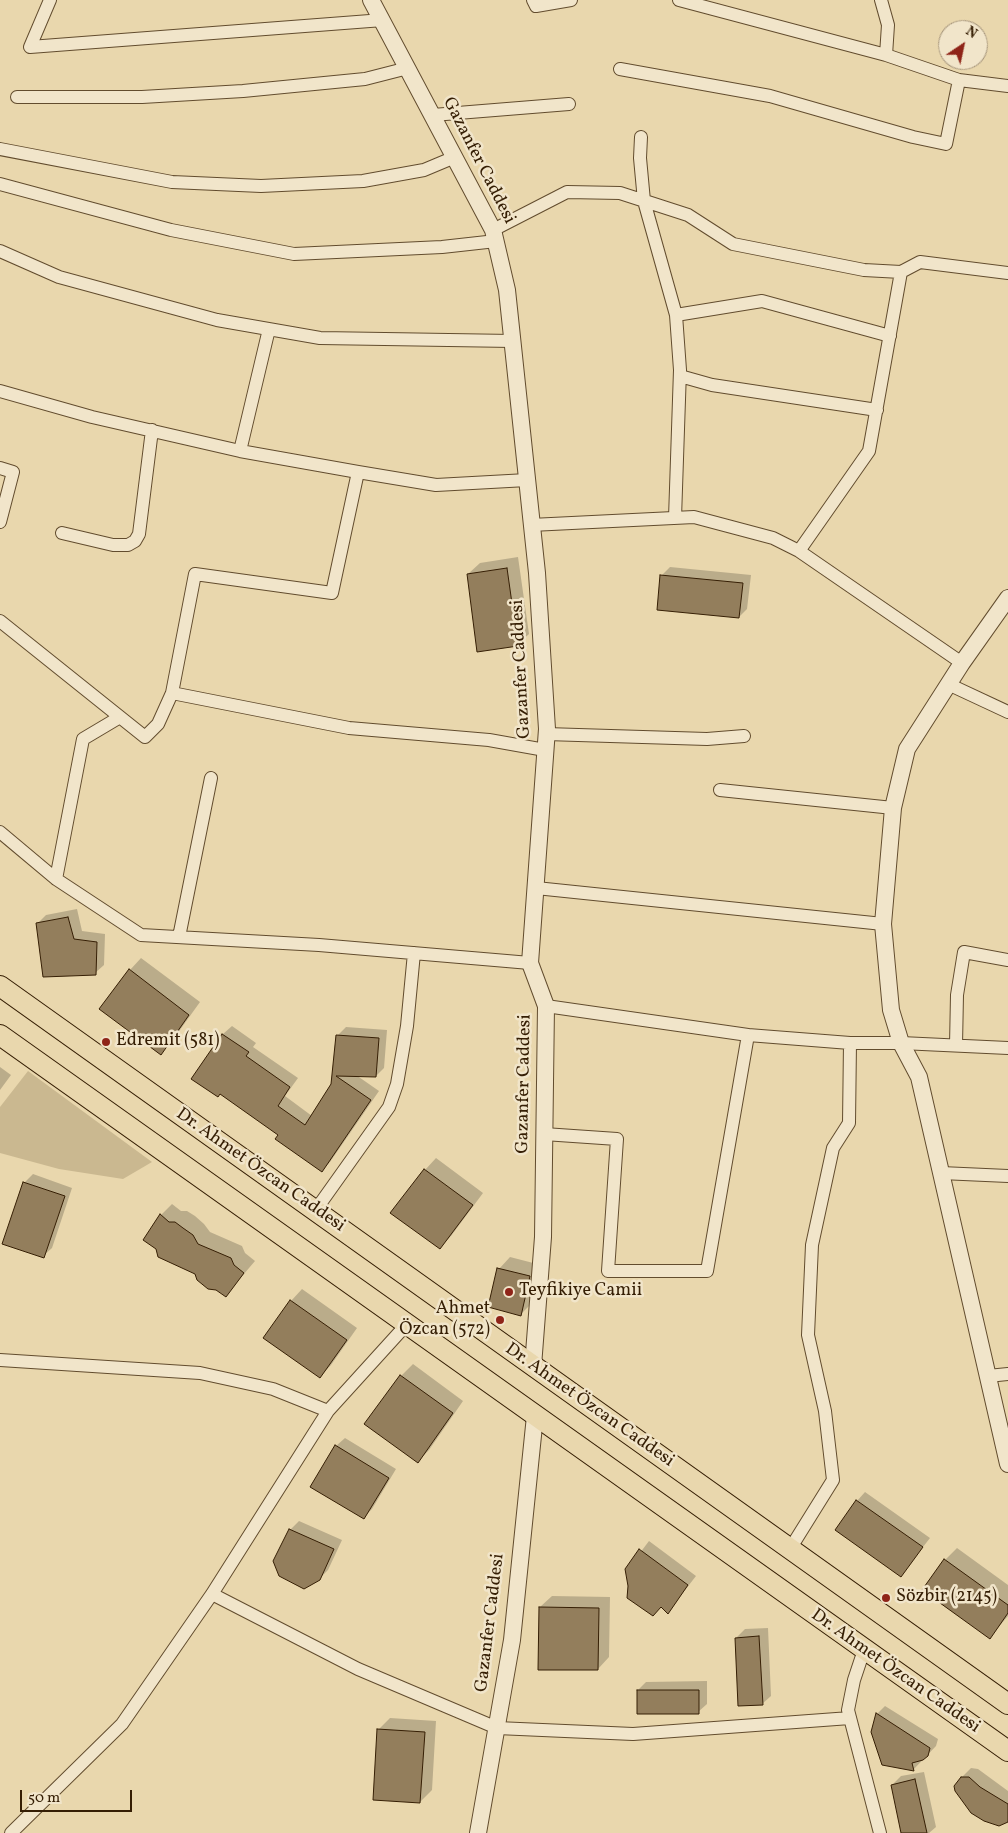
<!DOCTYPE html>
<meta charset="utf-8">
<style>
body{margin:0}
#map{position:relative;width:1008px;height:1833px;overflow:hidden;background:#e9d7ad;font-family:Vollkorn,serif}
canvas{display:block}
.north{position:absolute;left:938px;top:20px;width:50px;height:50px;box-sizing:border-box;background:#f1e5ca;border:1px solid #a6957b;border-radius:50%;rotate:34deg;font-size:14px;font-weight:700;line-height:20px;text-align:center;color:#351e04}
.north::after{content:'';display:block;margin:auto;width:18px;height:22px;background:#8f2418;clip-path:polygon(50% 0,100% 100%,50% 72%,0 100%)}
.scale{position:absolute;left:20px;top:1790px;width:112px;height:22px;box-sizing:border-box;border:2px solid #351e04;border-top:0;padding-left:6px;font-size:15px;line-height:18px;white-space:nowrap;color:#351e04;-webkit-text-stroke:4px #f1e5ca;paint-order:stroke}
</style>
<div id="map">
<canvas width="1008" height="1833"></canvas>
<div class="north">N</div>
<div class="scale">50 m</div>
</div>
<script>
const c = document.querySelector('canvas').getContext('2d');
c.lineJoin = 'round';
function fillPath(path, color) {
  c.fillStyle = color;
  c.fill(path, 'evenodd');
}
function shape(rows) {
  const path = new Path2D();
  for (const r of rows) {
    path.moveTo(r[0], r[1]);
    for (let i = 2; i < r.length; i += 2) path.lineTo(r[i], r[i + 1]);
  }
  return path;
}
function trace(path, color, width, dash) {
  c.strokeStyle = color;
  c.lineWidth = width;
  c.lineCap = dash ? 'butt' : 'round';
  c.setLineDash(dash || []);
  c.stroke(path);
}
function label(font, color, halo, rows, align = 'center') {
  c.font = font + ' Vollkorn,serif';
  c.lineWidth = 5;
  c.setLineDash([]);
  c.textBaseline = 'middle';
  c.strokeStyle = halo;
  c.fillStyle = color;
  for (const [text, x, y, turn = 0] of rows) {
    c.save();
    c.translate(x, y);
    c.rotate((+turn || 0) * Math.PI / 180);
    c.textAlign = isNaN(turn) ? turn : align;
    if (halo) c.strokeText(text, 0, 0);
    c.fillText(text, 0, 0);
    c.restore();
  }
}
fillPath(shape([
 [28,1071,152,1162,123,1179,59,1169,0,1153,0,1107]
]), '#cab890');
fillPath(shape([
 [518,557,529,634,517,645,468,574,480,563],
 [670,567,751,575,747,609,739,617,661,576],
 [77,909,82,931,105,934,104,965,95,973,38,923,46,915],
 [141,958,200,1002,172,1041,161,1053,130,970],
 [232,1026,256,1043,253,1047,298,1078,285,1096,312,1116,332,1085,337,1036,346,1027,387,1030,384,1068,376,1076,356,1075,379,1091,330,1162,321,1171,280,1135,220,1093,193,1079,223,1034],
 [0,1067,11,1075,0,1090],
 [436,1158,483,1193,451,1236,440,1247,425,1170],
 [33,1174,72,1188,52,1248,43,1256,24,1183],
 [172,1204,181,1211,187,1211,195,1216,204,1224,210,1232,242,1246,245,1253,255,1261,226,1295,196,1273,161,1215],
 [510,1257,541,1265,532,1303,521,1314,499,1269],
 [302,1289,357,1328,331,1365,320,1377,291,1301],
 [413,1364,463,1401,429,1450,418,1461,366,1424,401,1376],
 [345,1438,396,1469,372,1509,364,1517,336,1446],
 [865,1492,930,1538,901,1575,857,1501],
 [299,1521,342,1540,328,1570,319,1579,290,1530],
 [649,1541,696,1576,668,1612,630,1586,627,1570],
 [957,1548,1008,1585,1008,1616,990,1637,945,1560],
 [552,1596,610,1597,609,1657,598,1669,540,1607],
 [768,1628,771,1696,762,1704,736,1638,745,1629],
 [707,1681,707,1704,698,1712,638,1690,646,1682],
 [885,1706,938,1739,936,1746,913,1770,877,1714],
 [390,1718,436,1721,432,1790,420,1802,378,1730],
 [971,1768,978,1769,1008,1791,1008,1819,962,1777],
 [924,1772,936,1827,929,1833,902,1833,892,1785,901,1776]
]), '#0003');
const building = shape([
 [507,568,518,646,477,652,467,574,507,568],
 [660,575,743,583,739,618,657,610,660,575],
 [68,917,74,939,97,942,96,975,43,977,36,923,68,917],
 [129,969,189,1015,161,1055,99,1009,129,969],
 [222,1034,249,1052,246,1056,290,1087,278,1106,305,1125,331,1084,336,1035,379,1038,376,1077,336,1076,371,1100,322,1172,275,1139,278,1135,220,1094,218,1097,191,1079,222,1034],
 [424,1169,473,1205,440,1249,390,1213,424,1169],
 [23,1182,65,1196,44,1258,2,1244,23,1182],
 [160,1214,169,1222,175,1222,183,1228,193,1235,198,1244,231,1258,234,1265,244,1273,226,1297,216,1290,208,1289,197,1280,195,1274,158,1257,156,1249,143,1240,160,1214],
 [497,1268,530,1276,521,1316,488,1307,497,1268],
 [290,1300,347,1340,320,1378,263,1338,290,1300],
 [400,1375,453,1413,418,1463,364,1424,400,1375],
 [335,1445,389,1478,364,1519,310,1487,335,1445],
 [856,1500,923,1547,901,1577,835,1530,856,1500],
 [289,1529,334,1549,320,1580,304,1589,279,1576,273,1561,289,1529],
 [639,1549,688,1585,668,1614,661,1607,653,1616,627,1598,628,1586,625,1569,639,1549],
 [944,1559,1008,1605,1008,1613,990,1639,922,1590,944,1559],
 [539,1607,599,1608,598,1670,538,1670,539,1607],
 [759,1636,763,1705,738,1706,735,1638,759,1636],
 [637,1690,699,1690,699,1714,637,1714,637,1690],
 [876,1713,930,1748,928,1756,923,1760,912,1763,914,1771,882,1765,871,1732,876,1713],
 [377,1729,425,1732,420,1803,373,1800,377,1729],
 [961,1777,969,1777,980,1787,1008,1804,1008,1822,999,1826,984,1821,971,1813,955,1791,954,1786,961,1777],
 [915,1779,927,1833,901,1833,891,1785,915,1779]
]);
fillPath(building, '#937e5c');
trace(building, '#351e04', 1);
const minor = shape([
 [50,0,30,47,383,20],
 [533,0,536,6,571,0],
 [679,0,886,55,959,80,1008,86],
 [881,0,888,25,886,55],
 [620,69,770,96,913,137,946,144,959,80],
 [17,97,142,97,243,91,365,79,408,68],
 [433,115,569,104],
 [641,137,640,158,644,201,676,315,680,370,675,518],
 [0,149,172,182,261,186,363,181,424,170,455,157],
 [0,184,171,230,294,254,442,247,496,241],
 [493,230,567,192,620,193,688,215,733,244,864,270,901,272,920,262,1008,273],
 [0,251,59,277,217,320,320,338,513,341],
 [676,315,762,301,890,336],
 [680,376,712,385,877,410],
 [0,391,92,417,240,451,358,472,436,485,527,480],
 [240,451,269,329],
 [0,468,13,472,0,522],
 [531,525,694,517,773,538,799,551,962,663],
 [62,533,113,545,128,545,135,541,139,534,152,430],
 [799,551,869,451,901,272],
 [0,621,145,737,158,724,172,693,349,728,489,740,545,750],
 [948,684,1008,712],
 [172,693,195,574,332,593,358,472],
 [546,734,707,739,744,736],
 [720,790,893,808],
 [0,832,56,879,141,935,319,945,530,963],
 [56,879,83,739,120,717],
 [536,888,883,924],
 [179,937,211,778],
 [546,1006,748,1035,850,1043,901,1043,1008,1048],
 [956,1045,957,995,964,952,1008,960],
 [544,1134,617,1139,608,1271,707,1271,748,1035],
 [941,1173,1008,1176],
 [315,1211,389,1107,397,1084,407,1026,414,953],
 [0,1360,200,1373,273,1389,328,1411],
 [988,1376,1008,1374],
 [790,1549,833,1480,825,1411,808,1335,812,1245,833,1148,849,1123,850,1043],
 [212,1594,358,1669,497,1728,633,1734,850,1718],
 [864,1650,854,1680,848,1710,880,1833],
 [11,1833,122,1724,212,1594,328,1411,407,1324]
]);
const tertiary = shape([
 [371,0,493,230,507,290,537,573,547,729,530,963,546,1006,543,1237,533,1366],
 [1008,598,962,663,907,749,893,808,883,924,891,1010,901,1043,919,1077,1008,1464],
 [478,1833,512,1640,535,1416]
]);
const primary = shape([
 [0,986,1008,1704],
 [0,1035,1008,1751]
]);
trace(minor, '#624c2e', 14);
trace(tertiary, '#624c2e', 18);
trace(primary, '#351e04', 22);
trace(minor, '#f1e5ca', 12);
trace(tertiary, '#f1e5ca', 16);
trace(primary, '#e9d7ad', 20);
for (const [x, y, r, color] of [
 [106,1042,5,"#8f2418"],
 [509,1292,5,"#8f2418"],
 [500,1320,5,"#8f2418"],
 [886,1598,5,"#8f2418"]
]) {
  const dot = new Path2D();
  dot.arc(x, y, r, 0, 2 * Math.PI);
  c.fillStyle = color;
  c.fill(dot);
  trace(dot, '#f1e5ca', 2);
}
label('18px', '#351e04', '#f1e5ca', [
 ["Gazanfer Caddesi",478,161,63],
 ["Gazanfer Caddesi",522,669,-93],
 ["Gazanfer Caddesi",525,1084,-89],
 ["Dr. Ahmet Özcan Caddesi",260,1171,35],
 ["Dr. Ahmet Özcan Caddesi",589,1406,35],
 ["Gazanfer Caddesi",491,1623,-83],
 ["Dr. Ahmet Özcan Caddesi",895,1672,35]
]);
label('18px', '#351e04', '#f1e5ca', [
 ["Edremit (581)",116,1042],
 ["Teyfikiye Camii",519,1292],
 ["Ahmet",490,1310,"right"],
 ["Özcan (572)",490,1331,"right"],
 ["Sözbir (2145)",896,1598]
], 'left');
</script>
